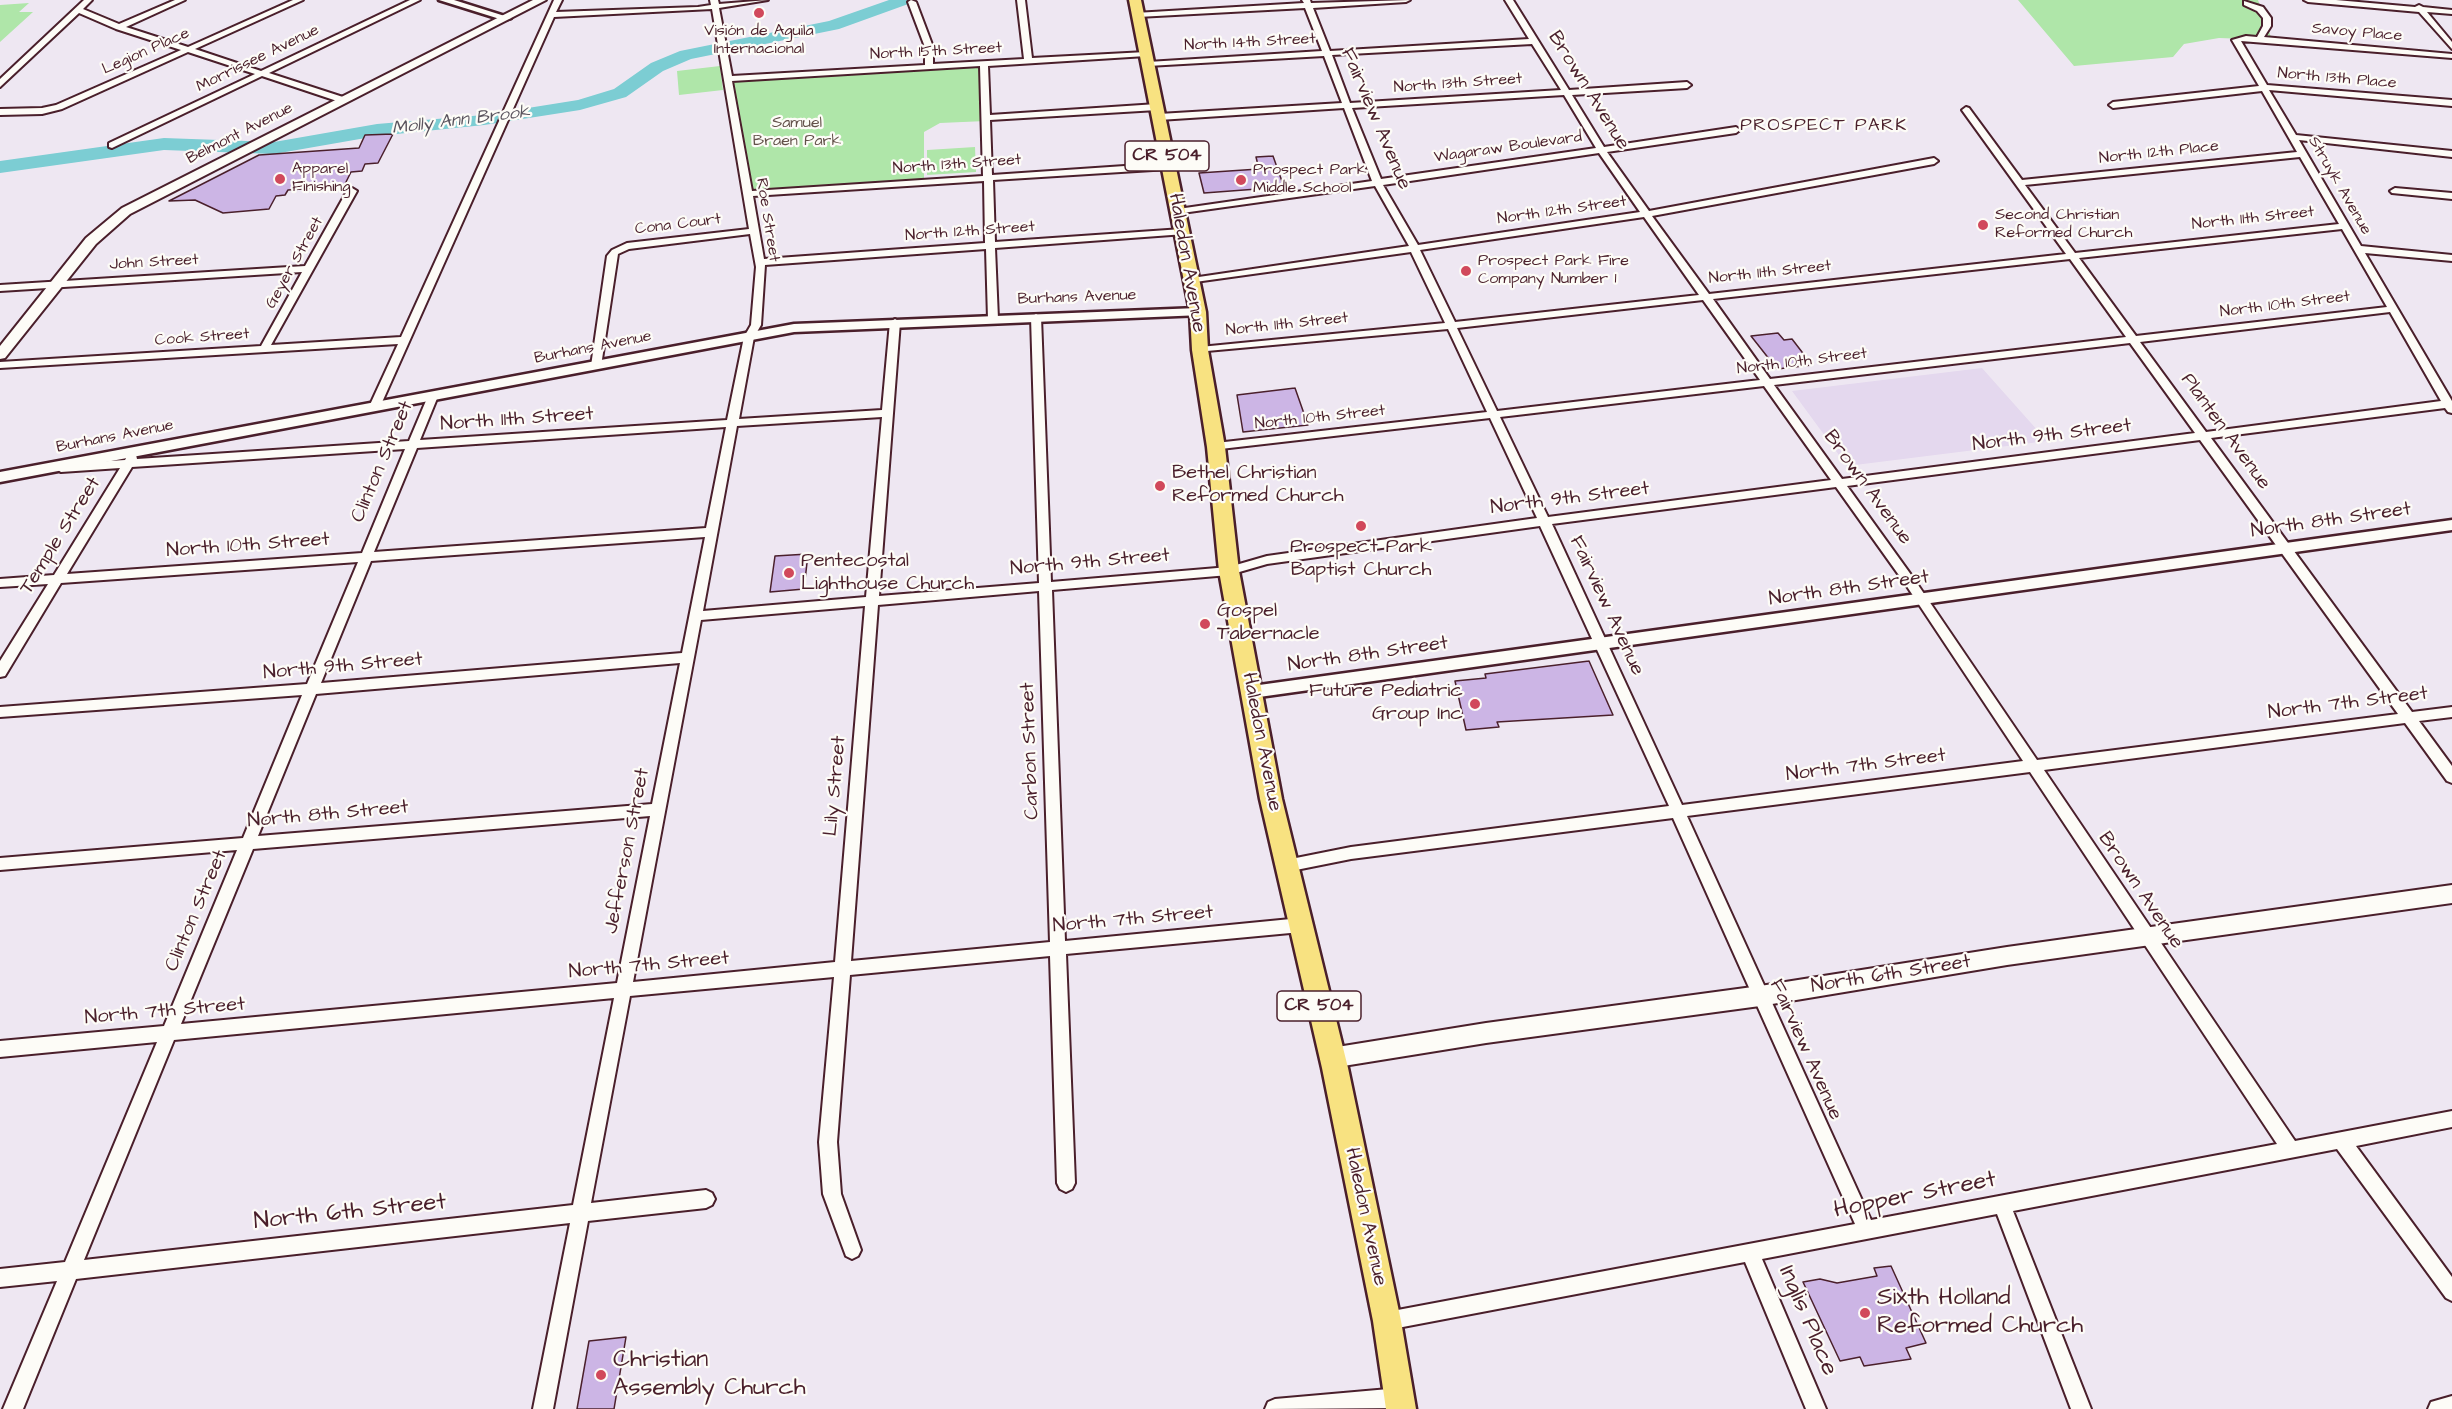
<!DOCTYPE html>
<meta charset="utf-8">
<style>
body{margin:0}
canvas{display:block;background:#eee7f2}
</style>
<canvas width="2452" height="1409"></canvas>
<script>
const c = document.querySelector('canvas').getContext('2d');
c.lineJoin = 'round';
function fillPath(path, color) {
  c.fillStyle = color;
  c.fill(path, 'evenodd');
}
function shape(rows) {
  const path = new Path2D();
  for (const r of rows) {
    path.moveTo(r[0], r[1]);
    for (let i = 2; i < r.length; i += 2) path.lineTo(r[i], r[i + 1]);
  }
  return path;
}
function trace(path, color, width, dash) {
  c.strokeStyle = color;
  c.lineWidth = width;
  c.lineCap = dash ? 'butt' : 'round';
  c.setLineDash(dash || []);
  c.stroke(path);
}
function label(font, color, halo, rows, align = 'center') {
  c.font = font + ' "Architects Daughter",sans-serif';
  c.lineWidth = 4.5;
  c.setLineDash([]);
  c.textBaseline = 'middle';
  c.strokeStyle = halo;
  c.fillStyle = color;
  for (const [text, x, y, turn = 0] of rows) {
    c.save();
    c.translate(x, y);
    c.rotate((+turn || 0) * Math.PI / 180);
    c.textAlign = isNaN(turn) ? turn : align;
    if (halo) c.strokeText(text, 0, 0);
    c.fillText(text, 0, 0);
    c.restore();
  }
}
fillPath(shape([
 [1982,368,2047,441,1847,466,1792,391]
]), '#e4d8ee');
fillPath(shape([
 [2018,0,2258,0,2272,40,2219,38,2184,44,2173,57,2074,66],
 [29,3,19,12,33,12,0,42,0,5],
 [985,64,986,121,940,123,924,132,924,183,748,196,729,79],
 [720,66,723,90,679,95,677,71],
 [975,147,976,172,927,175,927,150]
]), '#afe6a9');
fillPath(shape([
 [889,0,913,0,911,3,839,29,691,59,663,71,626,97,580,110,484,125,377,136,274,154,164,150,0,173,0,161,164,138,274,142,377,124,484,115,578,100,614,89,651,63,680,51,829,21,889,0]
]), '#7ccdd3');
const building = shape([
 [393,134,378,163,365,164,362,171,351,172,344,186,288,190,285,195,276,196,269,209,223,213,195,200,169,201,259,155,359,148,365,135,393,134],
 [1273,156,1284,187,1204,193,1199,173,1259,169,1256,157,1273,156],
 [1778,333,1784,340,1792,339,1812,365,1777,369,1751,336,1778,333],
 [1295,388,1308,425,1243,432,1237,395,1295,388],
 [808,554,804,589,770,592,775,556,808,554],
 [1589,661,1613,715,1497,722,1499,727,1466,730,1455,681,1486,678,1485,674,1589,661],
 [1891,1266,1926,1343,1906,1348,1911,1359,1864,1366,1860,1357,1840,1361,1803,1282,1820,1279,1837,1283,1877,1276,1874,1268,1891,1266],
 [626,1337,614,1409,577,1409,589,1341,626,1337]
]);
fillPath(building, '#ccb5e5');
trace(building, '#4a1f2b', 1.5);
const minor = shape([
 [84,0,92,0,83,9,119,24,175,0,185,0,126,27,188,47,293,0,303,0,195,49,261,71,410,0,420,0,269,73,346,98,346,102,340,102,262,76,112,148,109,147,109,143,255,74,188,52,62,109,42,114,0,115,0,109,42,108,56,105,181,50,116,29,79,13,0,87,0,79,84,0],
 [554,0,562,0,556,12,698,7,711,5,710,0,718,0,719,4,768,0,719,8,732,76,925,65,925,47,908,2,911,0,916,2,933,47,933,64,1024,59,1017,0,1025,0,1032,58,1146,52,1150,54,1146,56,988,66,990,115,1157,104,1161,107,1157,110,990,120,992,175,1169,163,1174,166,1169,169,993,180,995,242,1182,229,1185,230,1185,234,995,248,998,319,993,322,988,319,986,249,765,265,761,325,754,337,739,419,882,410,890,322,895,319,900,322,879,596,1039,583,1031,317,1036,314,1041,317,1051,582,1229,567,1267,556,1537,518,1490,418,1212,450,1212,444,1216,443,1487,412,1448,329,1196,352,1195,350,1200,347,1445,323,1411,252,1188,283,1187,281,1192,278,1409,246,1375,186,1175,214,1173,212,1178,209,1372,181,1344,108,1159,120,1155,117,1159,114,1342,103,1324,56,1148,66,1144,64,1148,62,1322,51,1305,8,1138,17,1135,17,1135,13,1304,3,1302,0,1310,0,1311,3,1410,0,1406,2,1313,8,1330,51,1529,39,1505,0,1513,0,1569,90,1687,82,1691,85,1687,88,1572,95,1604,147,1736,127,1740,130,1736,133,1607,152,1649,211,1934,158,1938,161,1934,164,1652,216,1709,294,2066,254,1962,110,1966,107,1969,108,2022,180,2297,152,2262,91,2113,108,2109,105,2113,102,2259,86,2232,40,2246,36,2257,37,2263,26,2263,18,2257,11,2244,5,2244,1,2263,7,2271,18,2271,26,2264,37,2452,54,2452,58,2241,41,2267,85,2452,100,2452,106,2269,90,2296,135,2452,151,2452,157,2299,140,2361,246,2452,255,2452,261,2365,253,2452,401,2452,413,2448,412,2445,408,2211,438,2412,712,2452,707,2452,717,2419,721,2452,766,2452,783,2447,781,2405,723,2044,770,2295,1141,2452,1111,2452,1127,2356,1146,2452,1277,2452,1301,2446,1298,2337,1149,2013,1211,2091,1409,2071,1409,1997,1214,1762,1259,1826,1409,1806,1409,1745,1262,1387,1330,1380,1328,1378,1321,1380,1314,1387,1312,1855,1224,1673,818,1351,859,1286,872,1281,870,1279,866,1281,862,1286,860,1351,847,1669,806,1540,526,1267,564,1229,575,1052,590,1065,941,1301,918,1306,920,1309,925,1306,930,1301,932,1066,954,1075,1183,1072,1189,1066,1192,1060,1189,1057,1183,1050,956,850,975,837,1142,841,1194,861,1250,858,1256,852,1259,846,1256,823,1194,819,1142,834,977,630,996,591,1203,706,1190,712,1193,715,1199,712,1205,706,1208,588,1221,553,1409,533,1409,570,1223,76,1279,23,1409,3,1409,57,1281,0,1287,0,1269,65,1262,157,1042,0,1057,0,1041,164,1026,237,850,0,870,0,858,243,838,302,695,0,717,0,707,307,684,358,562,61,583,5,676,0,677,0,661,48,584,0,587,0,579,54,575,120,468,61,472,55,468,61,464,125,460,128,455,132,454,136,455,137,459,409,441,428,396,433,393,438,396,420,440,727,420,744,337,751,325,756,267,750,234,629,249,618,254,601,366,596,369,591,366,607,256,612,250,627,243,749,229,712,9,554,17,379,409,371,409,369,407,398,344,0,368,0,362,261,346,302,272,0,291,0,285,305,266,347,191,352,188,357,191,271,345,401,337,554,0],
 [1532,44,1561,90,1350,103,1332,55,1532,44],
 [980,66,983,176,752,191,732,81,980,66],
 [1564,95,1596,148,1381,179,1352,108,1564,95],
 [1599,153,1640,212,1418,245,1383,185,1599,153],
 [2300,157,2339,224,2075,253,2025,185,2300,157],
 [984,181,985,243,764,259,753,196,984,181],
 [1644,217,1699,295,1455,322,1420,250,1644,217],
 [2342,229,2387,307,2136,336,2079,258,2342,229],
 [2070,259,2126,337,1770,379,1713,299,2070,259],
 [1703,300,1760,380,1497,411,1457,328,1703,300],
 [2390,312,2441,401,2206,432,2140,342,2390,312],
 [2130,343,2195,433,1842,479,1774,385,2130,343],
 [1764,386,1831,480,1548,517,1500,417,1764,386],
 [882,417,866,597,703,611,737,426,882,417],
 [726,427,706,528,374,552,417,448,726,427],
 [2200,440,2398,714,2037,760,1914,579,1847,486,2200,440],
 [405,449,362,553,67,574,132,467,405,449],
 [1836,487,1906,585,2023,761,1682,805,1552,524,1836,487],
 [705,537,682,653,321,683,371,561,705,537],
 [1039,591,1050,942,851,961,878,605,1039,591],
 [865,606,835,962,633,982,701,620,865,606],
 [680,663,652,804,258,836,316,694,680,663],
 [2030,772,2277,1144,1871,1220,1687,816,2030,772],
 [650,816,617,983,181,1024,253,849,650,816],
 [614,998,573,1205,84,1260,174,1040,614,998],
 [2304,0,2336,0,2415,7,2419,5,2423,7,2452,10,2452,14,2427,12,2452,42,2452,49,2419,12,2308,2,2304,0],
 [2395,188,2452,193,2452,199,2392,193,2390,191,2395,188],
 [1400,1388,1407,1391,1410,1398,1407,1405,1400,1408,1265,1409,1268,1402,1275,1399,1400,1388],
 [2452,1396,2452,1409,2428,1409,2431,1402,2452,1396]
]);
const tertiary = shape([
 [439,0,454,0,511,18,503,20,439,0],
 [1198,308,1204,312,1202,315,794,332,0,482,0,472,794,324,1198,308],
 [2452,520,2452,530,1252,698,1244,692,1252,686,2452,520]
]);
const secondary = shape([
 [533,0,546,0,130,214,96,244,5,358,0,359,0,346,86,238,122,208,533,0],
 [2452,885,2452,903,2007,965,1760,1006,1486,1043,1331,1068,1323,1065,1320,1058,1323,1051,1331,1048,1486,1023,1760,986,2007,947,2452,885]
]);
const primary = shape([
 [1129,0,1141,0,1206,312,1208,350,1225,447,1239,571,1282,799,1348,1068,1401,1321,1416,1409,1386,1409,1373,1321,1322,1068,1260,799,1219,571,1207,447,1192,350,1190,312,1129,0]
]);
trace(minor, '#4a1f2b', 4);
trace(tertiary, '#4a1f2b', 5);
trace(secondary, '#4a1f2b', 4);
trace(primary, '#4a1f2b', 5);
fillPath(minor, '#fdfcf7');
fillPath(tertiary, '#fdfcf7');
fillPath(secondary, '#fdfcf7');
fillPath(primary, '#f8e281');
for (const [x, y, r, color] of [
 [759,13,6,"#d1495b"],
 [280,179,6,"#d1495b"],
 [1241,180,6,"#d1495b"],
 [1983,225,6,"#d1495b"],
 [1466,271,6,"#d1495b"],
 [1160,486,6,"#d1495b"],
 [1361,526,6,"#d1495b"],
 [789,573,6,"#d1495b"],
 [1205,624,6,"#d1495b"],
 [1475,704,6,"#d1495b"],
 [1865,1313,6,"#d1495b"],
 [601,1375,6,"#d1495b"]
]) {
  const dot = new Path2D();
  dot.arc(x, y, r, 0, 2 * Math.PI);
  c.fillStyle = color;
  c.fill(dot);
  trace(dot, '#fdfcf7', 2);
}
label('16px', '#4a1f2b', '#fdfcf7', [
 ["Visión de Aguila",759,32,"center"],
 ["Internacional",759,50,"center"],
 ["Apparel",292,170],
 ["Finishing",292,188],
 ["Prospect Park",1253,171],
 ["Middle School",1253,189],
 ["Second Christian",1995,216],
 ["Reformed Church",1995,234],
 ["Prospect Park Fire",1478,262],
 ["Company Number 1",1478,280]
], 'left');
label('16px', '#4a1f2b', '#fdfcf7', [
 ["Savoy Place",2357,33,5],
 ["North 14th Street",1250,43,-3],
 ["Legion Place",146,52,-24],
 ["North 15th Street",936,52,-3],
 ["Morrissee Avenue",258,59,-26],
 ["North 13th Place",2337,79,5],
 ["North 13th Street",1458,84,-4],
 ["Belmont Avenue",240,134,-27],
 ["Wagaraw Boulevard",1508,148,-8],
 ["North 12th Place",2159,153,-6],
 ["North 13th Street",957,165,-4],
 ["Struyk Avenue",2339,186,60],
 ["North 12th Street",1562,211,-8],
 ["North 11th Street",2253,219,-6],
 ["Roe Street",767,220,81],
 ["Cona Court",678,225,-7],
 ["North 12th Street",970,232,-4],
 ["John Street",154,263,-3],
 ["Geyer Street",295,263,-61],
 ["North 11th Street",1770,273,-6],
 ["Burhans Avenue",1077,298,-2],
 ["North 10th Street",2285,305,-7],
 ["North 11th Street",1287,325,-6],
 ["Cook Street",202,338,-4],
 ["Burhans Avenue",593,348,-11],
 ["North 10th Street",1802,362,-7],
 ["North 10th Street",1320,418,-6],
 ["Burhans Avenue",115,437,-11]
]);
label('16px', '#63514a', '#fdfcf7', [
 ["Samuel",797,124],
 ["Braen Park",797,142]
]);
label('italic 18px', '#59535d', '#fdfcf7', [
 ["Molly Ann Brook",461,121,-7]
]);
c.letterSpacing = '1.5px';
label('18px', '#4a1f2b', '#fdfcf7', [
 ["PROSPECT PARK",1824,126]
]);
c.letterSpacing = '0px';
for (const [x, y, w] of [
 [1167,156,84],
 [1319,1006,84]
]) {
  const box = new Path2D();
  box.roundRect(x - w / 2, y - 15, w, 30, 4.5);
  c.fillStyle = '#fdfcf7';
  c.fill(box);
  trace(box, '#4a1f2b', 1.5);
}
label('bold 18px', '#4a1f2b', null, [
 ["CR 504",1167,156],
 ["CR 504",1319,1006]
]);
label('20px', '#4a1f2b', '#fdfcf7', [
 ["Brown Avenue",1588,91,58],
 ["Fairview Avenue",1375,119,67],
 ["Haledon Avenue",1186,263,80],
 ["North 11th Street",517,420,-4],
 ["Planten Avenue",2225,432,54],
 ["North 9th Street",2052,436,-7],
 ["Clinton Street",383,462,-67],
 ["Brown Avenue",1867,488,54],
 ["North 9th Street",1570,499,-7],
 ["North 8th Street",2331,521,-8],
 ["Temple Street",61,536,-58],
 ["North 10th Street",248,546,-4],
 ["North 9th Street",1090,563,-5],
 ["North 8th Street",1849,589,-8],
 ["Fairview Avenue",1606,606,65],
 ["North 8th Street",1368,655,-8],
 ["North 9th Street",343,667,-5],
 ["North 7th Street",2348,704,-7],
 ["Haledon Avenue",1261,742,79],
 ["Carbon Street",1031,751,-92],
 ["North 7th Street",1866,766,-7],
 ["Lily Street",836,786,-85],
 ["North 8th Street",328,815,-5],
 ["Jefferson Street",628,851,-79],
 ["Brown Avenue",2140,891,56],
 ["Clinton Street",197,911,-67],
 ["North 7th Street",1133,920,-5],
 ["North 7th Street",649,966,-5],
 ["North 6th Street",1891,975,-9],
 ["North 7th Street",165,1012,-5],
 ["Fairview Avenue",1805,1050,66],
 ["Haledon Avenue",1365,1217,78]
]);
label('20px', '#4a1f2b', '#fdfcf7', [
 ["Bethel Christian",1172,474],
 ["Reformed Church",1172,497],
 ["Prospect Park",1361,548,"center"],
 ["Baptist Church",1361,571,"center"],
 ["Pentecostal",801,562],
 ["Lighthouse Church",801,585],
 ["Gospel",1217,612],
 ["Tabernacle",1217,635],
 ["Future Pediatric",1463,692,"right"],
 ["Group Inc",1463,715,"right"]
], 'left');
label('24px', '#4a1f2b', '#fdfcf7', [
 ["Hopper Street",1915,1196,-11],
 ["North 6th Street",350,1213,-6],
 ["Inglis Place",1807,1321,67]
]);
label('24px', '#4a1f2b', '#fdfcf7', [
 ["Sixth Holland",1877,1299],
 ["Reformed Church",1877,1327],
 ["Christian",613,1361],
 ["Assembly Church",613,1389]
], 'left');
</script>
